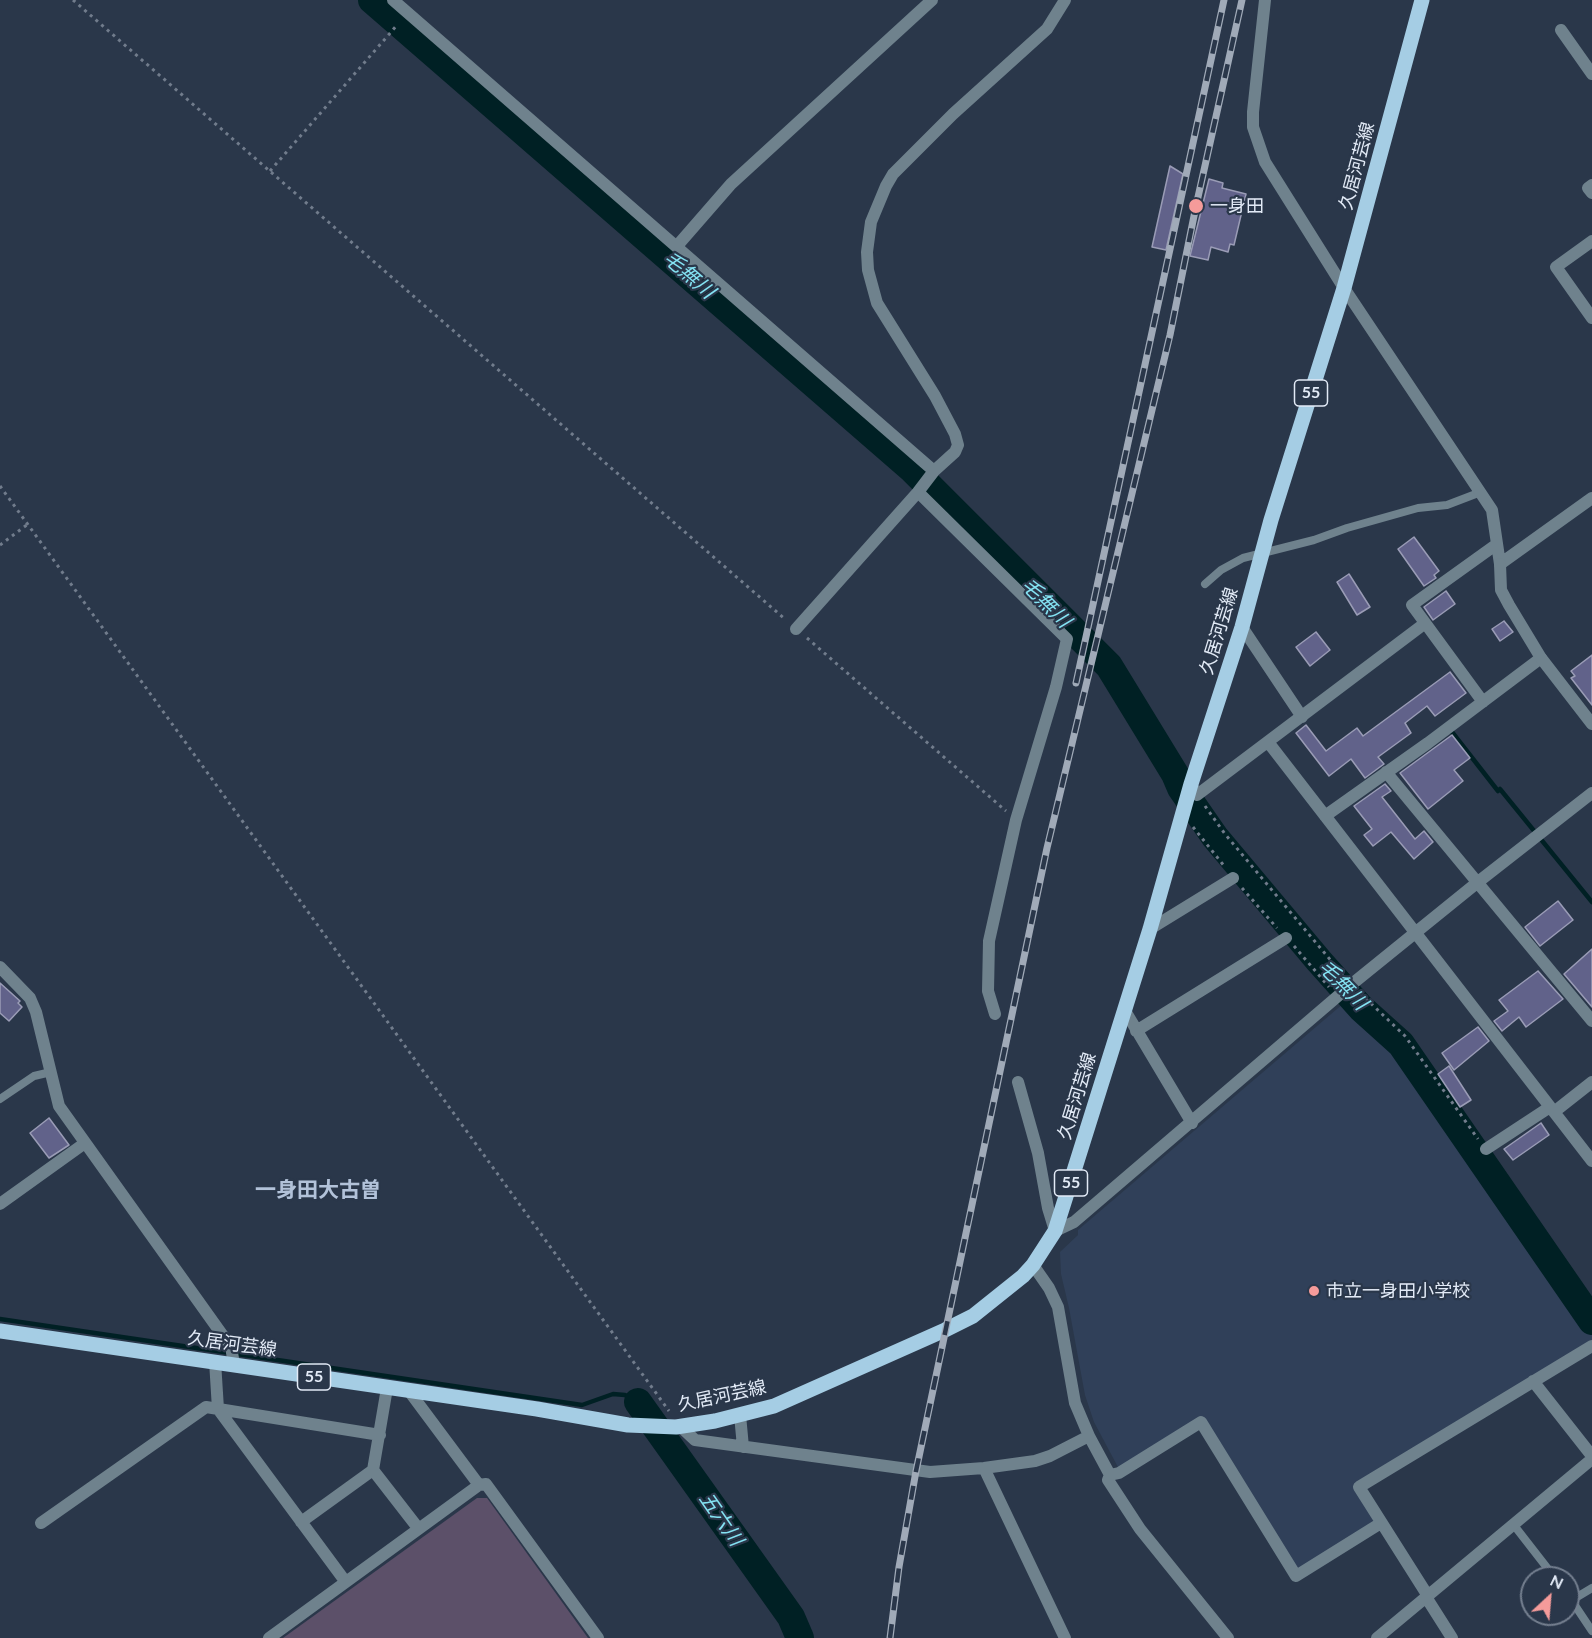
<!DOCTYPE html>
<meta charset="utf-8">
<style>
body{margin:0}
#map{position:relative;width:1592px;height:1638px;overflow:hidden;background:#2a374a;font-family:Lato,sans-serif}
canvas{display:block}
.north{position:absolute;left:1520px;top:1566px;width:60px;height:60px;box-sizing:border-box;background:#2a374a;border:2px solid #747f8f;border-radius:50%;rotate:26deg;font-size:16px;font-weight:700;line-height:24px;text-align:center;color:#e2eaf6}
.north::after{content:'';display:block;margin:auto;width:21px;height:27px;background:#f59b9a;clip-path:polygon(50% 0,100% 100%,50% 72%,0 100%)}
</style>
<div id="map">
<canvas width="1592" height="1638"></canvas>
<div class="north">N</div>
</div>
<script>
const c = document.querySelector('canvas').getContext('2d');
c.lineJoin = 'round';
function fillPath(path, color) {
  c.fillStyle = color;
  c.fill(path, 'evenodd');
}
function shape(rows) {
  const path = new Path2D();
  for (const r of rows) {
    path.moveTo(r[0], r[1]);
    for (let i = 2; i < r.length; i += 2) path.lineTo(r[i], r[i + 1]);
  }
  return path;
}
function trace(path, color, width, dash) {
  c.strokeStyle = color;
  c.lineWidth = width;
  c.lineCap = dash ? 'butt' : 'round';
  c.setLineDash(dash || []);
  c.stroke(path);
}
function label(font, color, halo, rows, align = 'center') {
  c.font = font + ' Lato,"Noto Sans JP",sans-serif';
  c.lineWidth = 4.5;
  c.setLineDash([]);
  c.textBaseline = 'middle';
  c.strokeStyle = halo;
  c.fillStyle = color;
  for (const [text, x, y, turn = 0] of rows) {
    c.save();
    c.translate(x, y);
    c.rotate((+turn || 0) * Math.PI / 180);
    c.textAlign = isNaN(turn) ? turn : align;
    if (halo) c.strokeText(text, 0, 0);
    c.fillText(text, 0, 0);
    c.restore();
  }
}
fillPath(shape([
 [1344,1003,1391,1046,1426,1093,1592,1333,1592,1342,1353,1486,1376,1522,1296,1571,1202,1418,1119,1469,1094,1422,1085,1395,1069,1308,1061,1274,1060,1252,1078,1235,1078,1230]
]), '#304059');
fillPath(shape([
 [477,1498,487,1498,588,1638,283,1638]
]), '#5c5069');
trace(shape([
 [1452,732,1498,791,1500,789,1592,902],
 [0,1319,582,1405,613,1394,625,1395,638,1402]
]), '#002024', 4.5);
trace(shape([
 [372,0,913,470,1109,666,1175,774,1181,788,1215,837,1319,961,1361,1008,1401,1044,1592,1321],
 [638,1402,791,1617,800,1638]
]), '#002024', 28);
const building = shape([
 [1170,166,1183,174,1166,250,1152,247,1170,166],
 [1209,179,1223,183,1222,188,1246,194,1234,245,1230,244,1228,252,1211,247,1208,260,1190,256,1209,179],
 [1414,537,1439,571,1434,575,1436,578,1424,586,1398,549,1414,537],
 [1349,574,1370,607,1357,615,1337,582,1349,574],
 [1446,591,1455,604,1433,620,1424,607,1446,591],
 [1504,621,1513,632,1500,641,1492,629,1504,621],
 [1316,632,1330,650,1310,666,1296,647,1316,632],
 [1592,655,1592,705,1571,678,1575,676,1571,671,1592,655],
 [1450,672,1466,693,1435,716,1427,706,1405,723,1411,733,1378,757,1384,764,1365,778,1351,759,1329,776,1296,733,1306,725,1326,751,1357,728,1363,736,1450,672],
 [1452,735,1470,758,1454,770,1463,781,1428,809,1400,773,1452,735],
 [1385,784,1391,791,1382,797,1415,839,1424,831,1433,842,1414,859,1391,832,1373,846,1364,835,1372,829,1354,806,1385,784],
 [1558,901,1573,920,1540,946,1525,927,1558,901],
 [1592,949,1592,1007,1564,974,1592,949],
 [1538,971,1563,999,1526,1027,1519,1017,1502,1031,1494,1021,1508,1011,1499,1000,1538,971],
 [0,983,20,1001,18,1003,22,1007,9,1021,0,1013,0,983],
 [1478,1027,1489,1041,1454,1070,1442,1053,1478,1027],
 [1449,1066,1471,1100,1460,1107,1438,1074,1449,1066],
 [49,1118,69,1145,49,1158,30,1133,49,1118],
 [1541,1123,1549,1135,1513,1160,1504,1149,1541,1123]
]);
fillPath(building, '#61628a');
trace(building, '#9a9cb6', 1.5);
trace(shape([
 [73,0,786,620],
 [270,171,398,24],
 [0,486,669,1411],
 [0,545,28,524],
 [807,638,1006,811],
 [1205,806,1225,834,1343,975],
 [1193,827,1225,867],
 [1242,888,1277,928],
 [1294,946,1329,987],
 [1360,993,1405,1036,1478,1139]
]), '#717c8c', 3, [3, 4.5]);
trace(shape([
 [1205,584,1221,570,1243,558,1314,540,1347,528,1418,508,1447,505,1481,492],
 [0,1099,34,1076,51,1072],
 [1513,1524,1555,1578],
 [1568,1595,1592,1631],
 [1572,1600,1592,1588]
]), '#6f828d', 8);
trace(shape([
 [393,0,934,471],
 [1265,0,1253,112,1253,127,1265,162,1344,288,1492,510,1500,564,1592,498],
 [1561,30,1592,74],
 [1592,185,1588,188,1592,193],
 [1592,241,1556,267,1592,318],
 [677,246,731,184,932,0],
 [1242,627,1302,717],
 [796,629,918,492],
 [1483,702,1412,605,1497,544],
 [1268,742,1592,1161],
 [1386,772,1592,1021],
 [1191,784,1197,795,1424,624],
 [1325,816,1428,743,1541,658],
 [1150,929,1233,878],
 [0,967,30,998,36,1012,59,1106,231,1347,234,1364],
 [1124,1009,1192,1123],
 [995,1014,988,991,989,941,1016,820,1056,687,1067,639,918,492,934,471,955,452,958,445,955,434,935,396,877,303,868,270,867,252,871,222,886,186,893,174,953,114,1047,29,1065,0],
 [1136,1031,1286,938],
 [1018,1082,1038,1153,1048,1208,1055,1231,1074,1222,1352,984,1478,882,1592,793],
 [1554,1112,1592,1082],
 [1486,1149,1550,1107],
 [0,1204,85,1143],
 [1033,1265,1049,1288,1058,1307,1075,1403,1089,1436,1110,1475,1108,1480,1140,1529,1228,1638],
 [215,1361,218,1409,345,1581],
 [1533,1381,1592,1456],
 [387,1388,373,1470,418,1528],
 [409,1391,479,1485,486,1484,598,1638],
 [740,1415,743,1447],
 [680,1426,695,1440,930,1472,984,1468,1035,1461,1050,1456,1089,1436],
 [984,1468,1065,1638],
 [1110,1475,1119,1473,1201,1422,1296,1576,1381,1523],
 [301,1522,373,1470],
 [41,1523,206,1407,380,1435],
 [1428,1596,1359,1487,1592,1346],
 [1426,1597,1452,1638],
 [269,1638,479,1485],
 [1377,1638,1592,1459]
]), '#6f828d', 12);
trace(shape([
 [1500,564,1501,590,1509,605,1541,658,1592,724]
]), '#6f828d', 12);
trace(shape([
 [0,1331,537,1409,628,1425,676,1427,715,1421,774,1406,945,1330,973,1316,1023,1276,1033,1265,1055,1231,1068,1190,1150,929,1191,784,1242,627,1271,520,1344,288,1422,0]
]), '#a5cde4', 15);
const rail = shape([
 [1076,683,1224,0],
 [890,1638,899,1567,916,1471,1047,848,1170,335,1196,206,1242,0]
]);
trace(rail, '#a0aab8', 7);
trace(rail, '#2a374a', 4.5, [14]);
for (const [x, y, r, color] of [
 [1196,206,8,"#f59b9a"],
 [1314,1291,6,"#f59b9a"]
]) {
  const dot = new Path2D();
  dot.arc(x, y, r, 0, 2 * Math.PI);
  c.fillStyle = color;
  c.fill(dot);
  trace(dot, '#2a374a', 2);
}
for (const [x, y, w] of [
 [1311,393,33],
 [1071,1183,33],
 [314,1377,33]
]) {
  const box = new Path2D();
  box.roundRect(x - w / 2, y - 13, w, 26, 4.5);
  c.fillStyle = '#2a374a';
  c.fill(box);
  trace(box, '#e2eaf6', 1.5);
}
label('bold 16px', '#e2eaf6', null, [
 ["55",1311,393],
 ["55",1071,1183],
 ["55",314,1377]
]);
label('18px', '#e2eaf6', '#2a374a', [
 ["久居河芸線",1357,166,-75],
 ["久居河芸線",1219,631,-73],
 ["久居河芸線",1077,1096,-73],
 ["久居河芸線",232,1344,8],
 ["久居河芸線",722,1396,-12]
]);
label('18px', '#e2eaf6', '#2a374a', [
 ["一身田",1210,206],
 ["市立一身田小学校",1326,1291]
], 'left');
label('italic 20px', '#84e3f3', '#2a374a', [
 ["毛無川",689,275,41],
 ["毛無川",1046,603,45],
 ["毛無川",1343,985,46],
 ["五六川",721,1519,55]
]);
label('bold 21px', '#b2c2d9', '#2a374a', [
 ["一身田大古曽",318,1190]
]);
</script>
